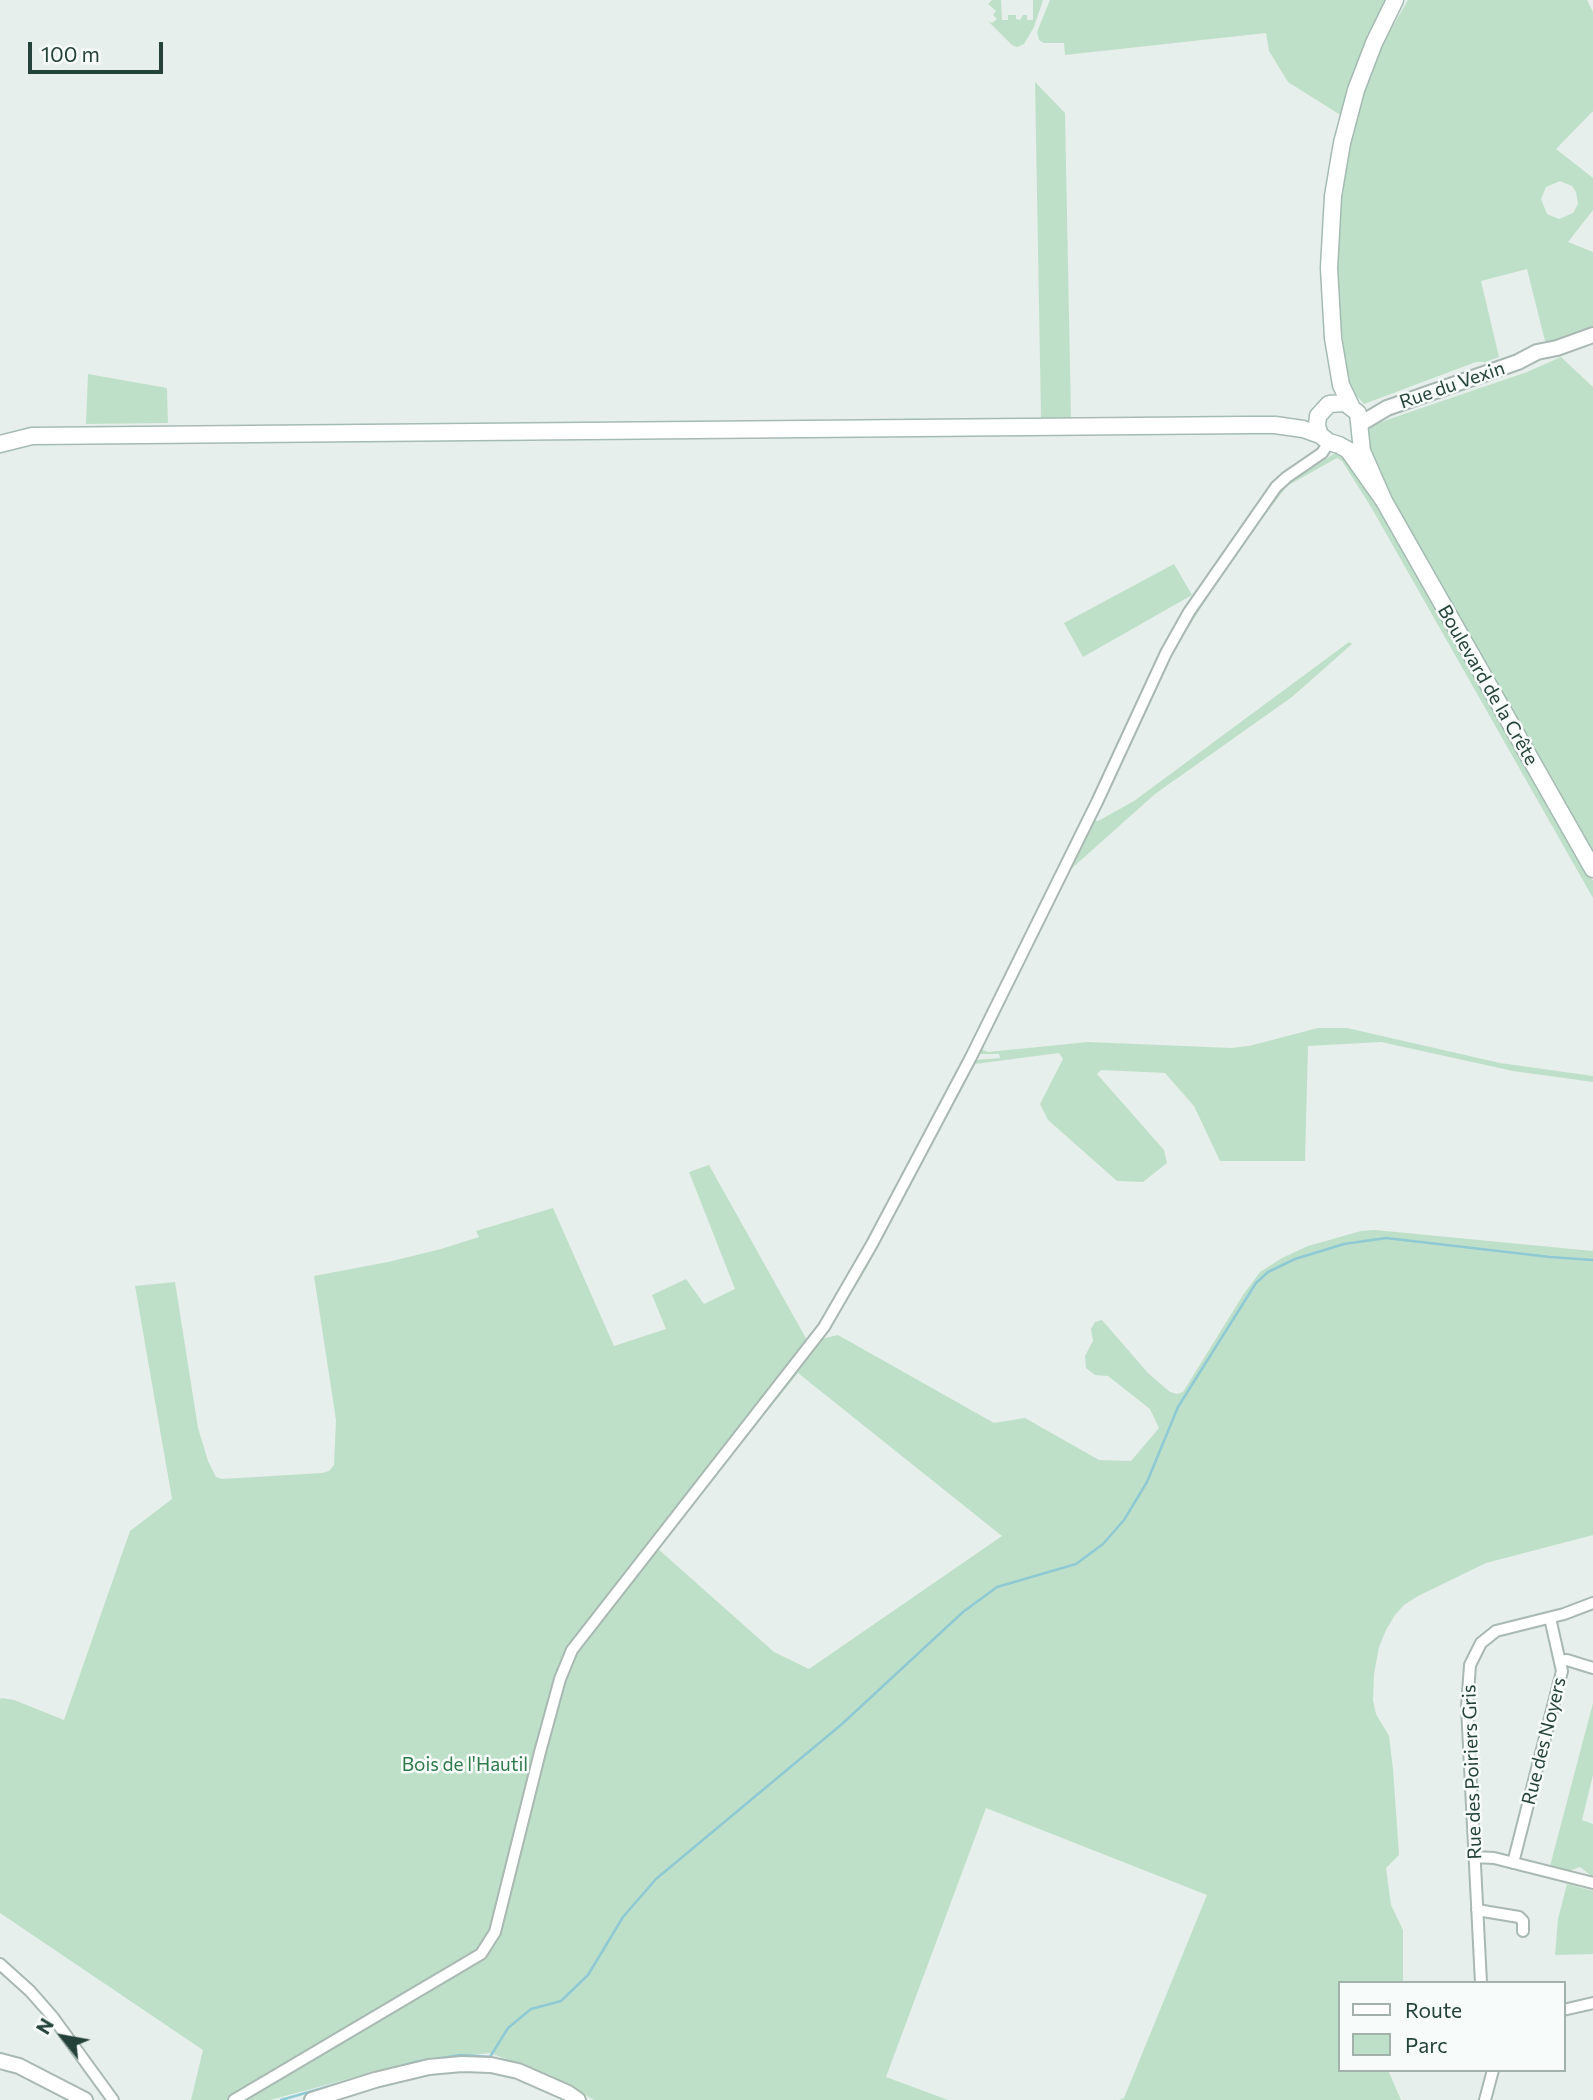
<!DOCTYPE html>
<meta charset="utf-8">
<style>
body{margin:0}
#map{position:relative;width:1593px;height:2100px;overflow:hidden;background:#e6efeb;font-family:Commissioner,sans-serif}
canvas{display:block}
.legend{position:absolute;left:1338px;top:1981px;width:228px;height:91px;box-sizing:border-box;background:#f7fbf9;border:2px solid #a3b1ad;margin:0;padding:9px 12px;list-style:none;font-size:21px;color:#24423a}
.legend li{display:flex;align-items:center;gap:14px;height:35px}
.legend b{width:35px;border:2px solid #a3b1ad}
.north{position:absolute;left:28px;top:2002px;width:70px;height:70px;-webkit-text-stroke:5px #f7fbf9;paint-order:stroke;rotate:301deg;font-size:19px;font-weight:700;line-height:28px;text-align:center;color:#24423a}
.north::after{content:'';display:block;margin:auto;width:24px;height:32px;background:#24423a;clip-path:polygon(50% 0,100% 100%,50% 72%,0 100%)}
.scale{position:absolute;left:28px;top:42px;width:135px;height:32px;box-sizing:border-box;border:4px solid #24423a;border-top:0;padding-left:9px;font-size:21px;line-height:24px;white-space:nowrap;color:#24423a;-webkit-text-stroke:5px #f7fbf9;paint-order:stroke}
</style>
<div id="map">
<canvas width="1593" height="2100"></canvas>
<ul class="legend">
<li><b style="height:9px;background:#fff"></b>Route</li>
<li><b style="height:19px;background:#bfe0c8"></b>Parc</li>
</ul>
<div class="north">N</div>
<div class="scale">100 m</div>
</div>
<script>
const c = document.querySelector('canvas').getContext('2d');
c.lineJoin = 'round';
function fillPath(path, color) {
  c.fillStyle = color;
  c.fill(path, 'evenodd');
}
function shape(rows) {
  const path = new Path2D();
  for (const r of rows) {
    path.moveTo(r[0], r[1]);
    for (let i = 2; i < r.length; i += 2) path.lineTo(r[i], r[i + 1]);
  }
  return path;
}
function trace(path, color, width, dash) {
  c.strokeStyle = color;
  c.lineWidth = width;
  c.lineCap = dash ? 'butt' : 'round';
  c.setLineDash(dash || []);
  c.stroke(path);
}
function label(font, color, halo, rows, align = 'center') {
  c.font = font + ' Commissioner,sans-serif';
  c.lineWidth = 5;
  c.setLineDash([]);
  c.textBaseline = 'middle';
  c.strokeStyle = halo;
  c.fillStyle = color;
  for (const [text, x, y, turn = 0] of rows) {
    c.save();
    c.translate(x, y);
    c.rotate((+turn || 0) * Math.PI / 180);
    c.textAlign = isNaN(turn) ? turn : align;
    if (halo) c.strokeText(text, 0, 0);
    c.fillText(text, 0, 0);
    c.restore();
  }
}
fillPath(shape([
 [992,0,1001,0,1002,20,1008,20,1008,15,1016,15,1016,19,1020,20,1023,15,1027,15,1027,20,1033,20,1033,0,1043,0,1034,27,1024,44,1017,47,1012,45,988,21,992,23,997,19,993,15,996,11,988,4],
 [1050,0,1388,0,1345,98,1342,116,1288,82,1269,51,1266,33,1065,55,1064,43,1044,43,1039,40,1037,32],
 [1408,0,1587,0,1593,12,1593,111,1556,149,1593,178,1593,210,1568,242,1593,252,1593,328,1555,341,1545,341,1527,269,1481,281,1499,357,1485,362,1476,362,1364,404,1352,391,1347,377,1340,317,1337,263,1341,199,1352,138,1366,85,1382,45],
 [1560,181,1572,186,1576,192,1578,204,1573,213,1559,219,1547,214,1541,199,1546,187],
 [1035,82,1065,113,1071,418,1041,418],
 [1561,357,1593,387,1593,851,1430,567,1380,476,1369,448,1369,430,1372,425,1527,372],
 [88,374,167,388,168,423,86,424],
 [1335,453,1345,460,1362,486,1376,501,1586,869,1593,881,1593,898,1371,507,1342,461,1337,458,1287,486,1235,554,1171,655,1094,820,1098,821,1134,801,1349,642,1352,644,1292,697,1155,794,1071,869,1060,888,981,1049,988,1052,1088,1042,1231,1048,1249,1046,1318,1028,1347,1028,1500,1063,1593,1076,1593,1082,1513,1071,1381,1042,1308,1046,1305,1161,1220,1161,1194,1106,1165,1073,1101,1070,1097,1074,1164,1150,1167,1163,1143,1182,1117,1181,1048,1120,1040,1104,1063,1059,1059,1053,975,1064,865,1271,830,1329,975,1060,1000,1058,999,1054,981,1054,979,1051,1180,633,1278,490],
 [1174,564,1192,595,1083,657,1064,623],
 [709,1165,808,1342,838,1335,994,1423,1025,1418,1099,1460,1131,1461,1159,1428,1150,1409,1108,1376,1095,1375,1086,1368,1085,1356,1093,1341,1091,1329,1095,1322,1102,1320,1148,1373,1170,1392,1177,1394,1183,1392,1243,1295,1260,1272,1282,1258,1308,1246,1361,1231,1375,1230,1593,1251,1593,1535,1486,1563,1418,1596,1404,1605,1395,1615,1386,1630,1379,1647,1374,1674,1373,1700,1376,1714,1389,1736,1393,1769,1399,1855,1386,1868,1391,1905,1403,1930,1403,1983,1339,1983,1339,2070,1388,2070,1401,2100,1119,2100,1124,2098,1207,1895,986,1808,886,2077,948,2100,594,2100,550,2075,490,2053,415,2061,270,2100,191,2100,203,2050,0,1913,0,1700,1,1698,14,1700,64,1720,130,1531,172,1499,135,1286,175,1282,198,1428,208,1461,216,1477,222,1479,322,1473,329,1471,334,1465,336,1420,314,1276,388,1262,441,1249,479,1237,476,1231,553,1208,614,1346,666,1329,652,1295,686,1279,704,1304,735,1289,689,1172],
 [798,1373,1002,1536,809,1669,774,1652,657,1548],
 [1593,1703,1593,1775,1582,1820,1593,1824,1593,1877,1580,1867,1569,1871,1550,1866],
 [1567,1884,1593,1891,1593,1954,1555,1955,1558,1919]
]), '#bfe0c8');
trace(shape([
 [490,2057,508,2028,531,2009,561,2001,588,1975,623,1917,656,1879,842,1724,963,1612,997,1587,1076,1564,1103,1544,1124,1520,1147,1482,1178,1407,1256,1283,1268,1272,1295,1259,1344,1244,1386,1238,1550,1257,1593,1260],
 [500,2059,513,2063],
 [526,2067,559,2081],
 [391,2069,415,2062,461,2055,491,2057],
 [281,2100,351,2080]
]), '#8ec9d4', 2.5);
const minor = shape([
 [1560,1661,1567,1660,1593,1668],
 [1475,1857,1494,1858,1593,1883],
 [1513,1863,1562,1671,1550,1618],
 [1477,1910,1519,1917,1523,1921,1523,1931],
 [0,1964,30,1991,52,2016,113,2100],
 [1481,1983,1467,1707,1470,1665,1481,1643,1496,1631,1564,1614,1593,1603],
 [1563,2010,1593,2003],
 [234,2100,481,1954,495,1932,540,1752,560,1679,572,1650,824,1327,872,1244,971,1057,1097,802,1166,653,1189,612,1276,487,1287,477,1322,453,1329,442],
 [1485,2100,1493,2070]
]);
const tertiary = shape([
 [1360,424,1387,408,1518,362,1537,352,1557,348,1593,335],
 [0,2061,19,2066,85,2100],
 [312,2100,375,2080,429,2067,462,2064,491,2065,518,2071,568,2093,578,2100]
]);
const secondary = shape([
 [1351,406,1341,385,1333,338,1329,268,1333,196,1342,143,1356,90,1374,43,1395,0],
 [0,444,32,436,1248,425,1275,425,1303,429,1320,435],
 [1384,501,1348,450,1339,445,1329,442,1320,435,1317,426,1318,416,1329,404,1345,403,1358,413,1362,451,1384,501,1593,869]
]);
trace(minor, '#a8b8b2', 14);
trace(tertiary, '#a8b8b2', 18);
trace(secondary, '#a4bbb3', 19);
trace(minor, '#fff', 10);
trace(tertiary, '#fff', 14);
trace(secondary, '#fff', 16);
label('19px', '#24423a', '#f7fbf9', [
 ["Rue du Vexin",1452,385,-19],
 ["Boulevard de la Crête",1488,685,60],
 ["Rue des Noyers",1544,1741,-76],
 ["Rue des Poiriers Gris",1472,1772,-92]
]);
label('19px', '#2d7a4b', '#f7fbf9', [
 ["Bois de l'Hautil",465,1765]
]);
</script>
